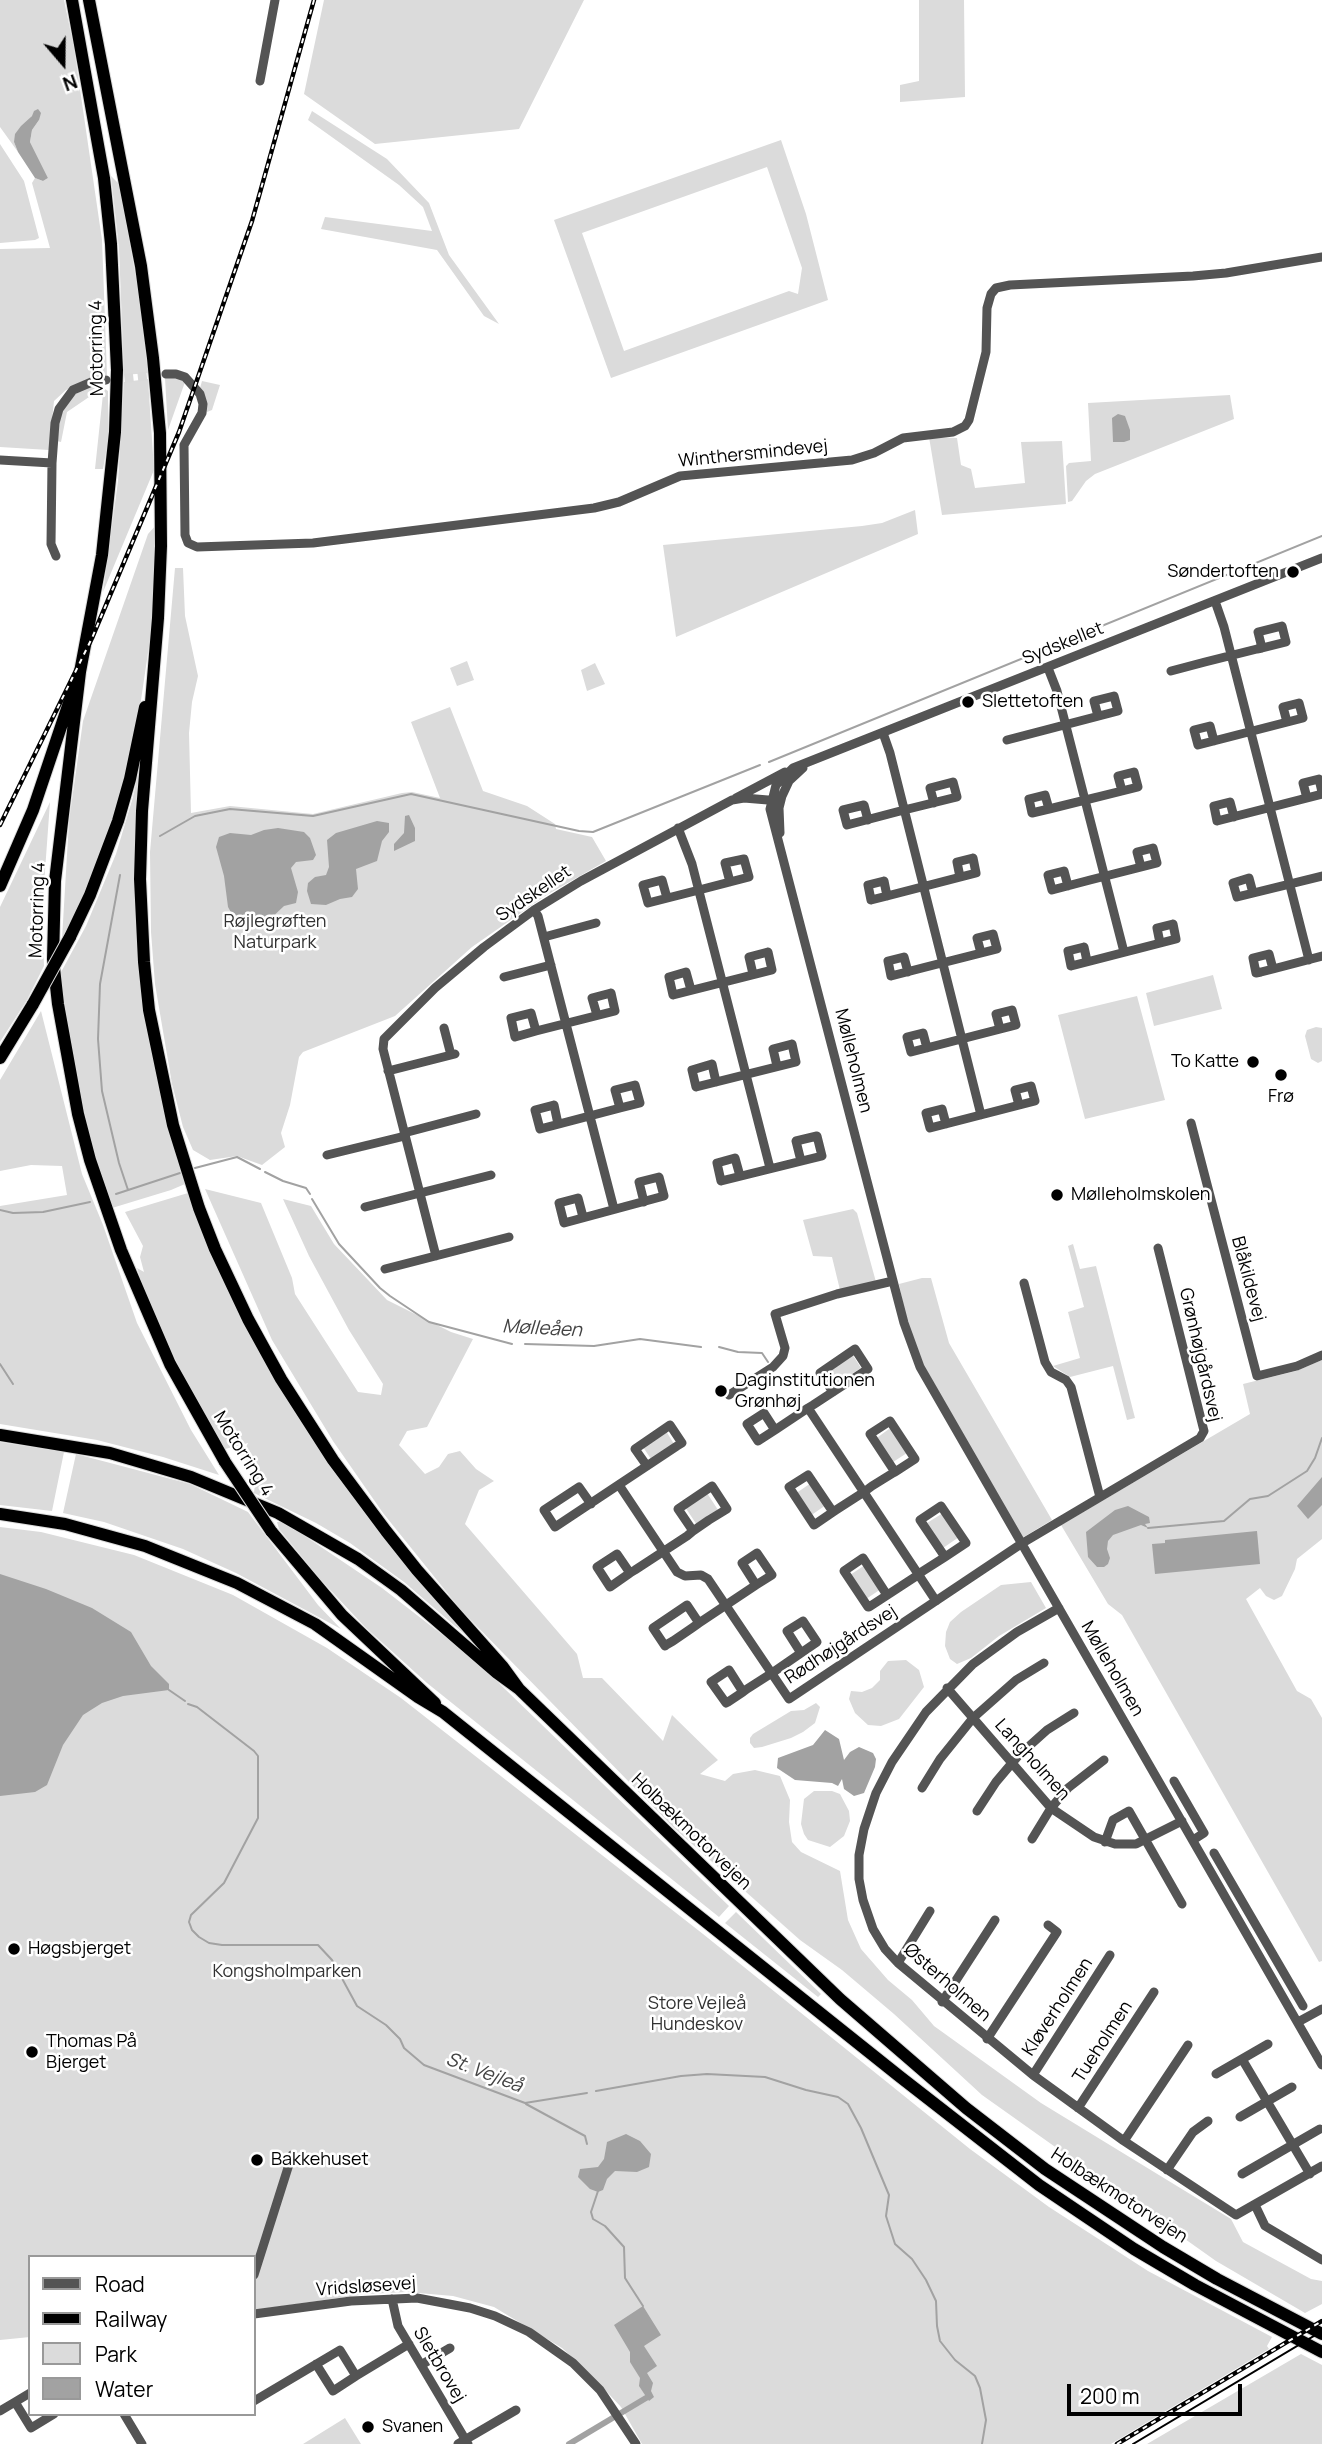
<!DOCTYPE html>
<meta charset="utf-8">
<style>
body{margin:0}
#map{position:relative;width:1322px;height:2444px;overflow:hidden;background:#fff;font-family:Manrope,sans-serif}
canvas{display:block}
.legend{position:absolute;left:28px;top:2255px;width:228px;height:161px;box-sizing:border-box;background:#fff;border:2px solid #999;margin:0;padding:9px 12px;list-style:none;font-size:21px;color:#000}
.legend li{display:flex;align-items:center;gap:14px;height:35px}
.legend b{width:35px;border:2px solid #999}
.north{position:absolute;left:28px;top:28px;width:70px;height:70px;-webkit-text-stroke:5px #fff;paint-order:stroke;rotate:160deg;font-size:19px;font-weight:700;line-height:28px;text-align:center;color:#000}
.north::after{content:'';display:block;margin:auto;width:24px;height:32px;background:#000;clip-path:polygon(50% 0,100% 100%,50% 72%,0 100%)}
.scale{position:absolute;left:1067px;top:2384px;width:175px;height:32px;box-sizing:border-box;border:4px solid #000;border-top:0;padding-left:9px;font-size:21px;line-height:24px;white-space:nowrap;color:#000;-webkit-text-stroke:5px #fff;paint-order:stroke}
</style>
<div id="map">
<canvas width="1322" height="2444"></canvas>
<ul class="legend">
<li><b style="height:9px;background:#545454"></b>Road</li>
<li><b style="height:9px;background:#000"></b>Railway</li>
<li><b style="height:19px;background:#dbdbdb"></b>Park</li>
<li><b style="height:19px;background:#a2a2a2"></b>Water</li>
</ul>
<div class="north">N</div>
<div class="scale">200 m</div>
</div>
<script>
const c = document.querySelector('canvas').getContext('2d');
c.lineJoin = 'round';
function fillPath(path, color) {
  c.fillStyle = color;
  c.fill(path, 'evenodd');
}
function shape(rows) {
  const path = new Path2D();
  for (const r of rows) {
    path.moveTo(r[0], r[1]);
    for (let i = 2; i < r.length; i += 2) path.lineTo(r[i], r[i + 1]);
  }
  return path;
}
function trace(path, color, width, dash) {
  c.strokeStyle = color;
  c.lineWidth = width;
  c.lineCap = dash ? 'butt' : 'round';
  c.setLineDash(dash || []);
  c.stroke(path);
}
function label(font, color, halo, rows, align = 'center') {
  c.font = font + ' Manrope,sans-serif';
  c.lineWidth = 5;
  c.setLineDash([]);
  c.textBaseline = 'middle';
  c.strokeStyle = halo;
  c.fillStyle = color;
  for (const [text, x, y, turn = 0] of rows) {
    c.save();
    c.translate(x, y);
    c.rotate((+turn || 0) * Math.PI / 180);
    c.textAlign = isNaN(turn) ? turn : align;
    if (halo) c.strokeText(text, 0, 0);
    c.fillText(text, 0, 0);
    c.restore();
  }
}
fillPath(shape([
 [0,0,64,0,74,48,102,240,107,375,81,382,66,390,54,401,49,450,0,447,0,249,50,248,32,183,35,178,43,181,48,178,30,142,32,130,39,120,32,116,28,121,14,142,18,152,0,127],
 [324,0,584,0,519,129,375,144,304,94],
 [919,0,964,0,965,97,900,102,900,85,919,81],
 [312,111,387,159,429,203,449,255,499,324,484,316,437,250,321,229,325,217,432,231,423,207,399,185,308,120],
 [781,140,806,214,828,300,611,378,554,220],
 [767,167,802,268,798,294,789,291,624,351,582,233],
 [0,144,24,181,39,238,35,240,0,243],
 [111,176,119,184,125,217,137,284,148,373,124,375,119,249],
 [165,378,179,378,185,382,168,430],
 [148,379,154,470,103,592,118,481,124,382],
 [202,381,220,385,212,410,207,412,200,388],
 [98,384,108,391,108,441,103,469,95,469,103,394,92,395,67,412,61,442,57,441,60,417,69,399,85,387],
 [1230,395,1234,419,1095,474,1086,481,1072,501,1068,502,1066,466,1069,463,1091,461,1088,403],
 [929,437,957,438,961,465,971,469,975,488,1025,483,1021,442,1062,441,1066,504,942,515],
 [915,510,918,534,676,637,663,545,862,526,882,523],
 [156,525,153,619,133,754,102,859,62,939,69,821,83,721,148,534],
 [175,568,183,568,185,616,198,676,192,702,189,733,191,813,230,806,313,814,402,793,412,792,440,798,411,722,450,707,483,791,527,806,555,824,556,829,592,837,606,861,545,896,472,947,395,1016,303,1052,299,1057,290,1105,281,1133,285,1147,262,1165,237,1156,210,1160,193,1150,183,1127,172,1084,155,984,151,932,150,852],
 [467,661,474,680,457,686,450,668],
 [595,663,605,684,587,691,581,670],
 [139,769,141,769,136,812,134,868,141,990,158,1086,185,1184,171,1190,112,1208,96,1161,69,1047,60,974,86,926,116,854,133,797],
 [50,802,42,912,44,966,27,1000,0,1042,0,907],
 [1213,975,1222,1009,1154,1026,1146,993],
 [1137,996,1165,1100,1085,1119,1058,1015],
 [41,1011,82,1174,103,1225,137,1323,191,1430,219,1475,163,1457,97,1440,0,1424,0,1206,67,1195,62,1166,31,1165,0,1171,0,1080],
 [1316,1027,1322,1028,1322,1061,1318,1063,1311,1059,1305,1036,1307,1030],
 [205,1189,261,1203,292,1278,295,1294,358,1392,381,1395,383,1384,349,1330,309,1256,283,1199,311,1206,334,1244,387,1300,451,1332,473,1339,427,1427,407,1431,399,1445,425,1474,439,1467,448,1454,460,1451,476,1469,494,1481,479,1490,465,1524,577,1654,583,1678,602,1678,663,1741,672,1715,718,1760,700,1774,725,1781,733,1774,755,1770,780,1776,790,1800,789,1822,792,1842,801,1852,840,1871,848,1920,861,1949,888,1980,912,2000,934,2026,1041,2103,1231,2219,1243,2242,1311,2279,1322,2281,1322,2304,1305,2313,1216,2261,982,2095,894,2014,842,1970,800,1940,674,1828,461,1610,383,1513,333,1441,272,1340],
 [188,1193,272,1374,470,1639,404,1582,350,1543,316,1523,254,1493,256,1473,253,1466,241,1457,248,1443,225,1449,188,1385,148,1303,137,1268,144,1272,140,1257,143,1246,125,1212],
 [853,1209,857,1213,876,1282,840,1290,832,1257,813,1256,803,1220],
 [1073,1244,1080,1269,1096,1266,1135,1418,1127,1420,1113,1366,1070,1377,1053,1366,1080,1358,1068,1312,1084,1307,1068,1246],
 [922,1278,931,1278,949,1343,1052,1520,1022,1538,920,1359,906,1319,899,1284],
 [852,1354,861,1368,836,1384,827,1371],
 [1322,1360,1322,1539,1297,1559,1295,1569,1282,1596,1274,1600,1266,1596,1260,1588,1246,1599,1297,1691,1311,1699,1322,1718,1322,1961,1319,1962,1122,1615,1108,1604,1061,1525,1250,1414,1243,1384,1296,1371],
 [893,1426,910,1451,890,1464,874,1440],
 [666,1431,674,1444,651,1459,643,1447],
 [0,1442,64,1452,52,1511,0,1505],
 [76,1454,190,1484,248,1512,318,1605,341,1629,236,1573,183,1549,104,1522,63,1513],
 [811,1483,826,1505,810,1516,795,1494],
 [707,1493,718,1510,697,1525,685,1507],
 [943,1513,959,1537,943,1548,927,1523],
 [277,1522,284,1522,382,1588,475,1660,729,1906,719,1917,427,1683,365,1627,321,1580,279,1529],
 [0,1527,41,1532,134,1555,233,1595,327,1648,401,1698,703,1934,970,2149,1049,2207,1148,2271,1272,2337,1267,2346,1269,2349,1111,2444,642,2444,621,2407,592,2376,562,2348,494,2307,453,2296,407,2292,367,2294,254,2310,254,2257,30,2257,30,2337,0,2340],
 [865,1565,881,1589,866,1599,850,1575],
 [1031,1582,1046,1608,999,1636,971,1658,957,1664,950,1659,945,1646,946,1632,950,1622,961,1612,1001,1585],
 [906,1660,919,1670,924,1687,899,1719,881,1726,868,1725,855,1713,849,1699,851,1691,862,1692,872,1688,880,1680,880,1671,888,1661],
 [816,1703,820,1707,815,1723,803,1732,791,1738,762,1747,754,1748,750,1743,750,1738,753,1734,791,1711,804,1710],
 [814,1791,832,1791,840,1794,849,1811,850,1821,844,1836,830,1847,808,1840,804,1834,801,1824,804,1799],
 [736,1912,821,1994,818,1997,725,1923],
 [1301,2354,1322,2365,1322,2444,1147,2444],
 [345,2418,361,2444,303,2444]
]), '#dbdbdb');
fillPath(shape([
 [38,109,41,113,39,120,32,130,30,142,48,178,43,181,35,178,18,152,14,142,15,134,21,126,32,116,34,111],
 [1118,414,1125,416,1130,430,1130,440,1124,442,1113,442,1112,418],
 [409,815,415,828,415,841,394,851,394,844,404,833,405,816],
 [377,821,389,823,389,832,382,841,377,861,356,869,358,889,352,897,340,899,326,905,311,904,307,891,308,883,315,877,326,875,329,867,327,840,336,833],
 [278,828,304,832,310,838,316,855,313,860,296,862,291,868,298,892,296,903,284,906,267,922,257,926,244,923,233,916,228,907,224,876,216,847,219,837,230,833,251,835,264,830],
 [1322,1477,1322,1505,1308,1519,1297,1506],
 [1128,1506,1149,1517,1150,1523,1145,1524,1148,1528,1141,1525,1113,1535,1108,1541,1107,1549,1110,1558,1108,1564,1104,1567,1097,1567,1088,1557,1086,1532,1115,1510],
 [1257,1531,1260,1564,1155,1574,1152,1544,1165,1543,1165,1540],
 [0,1574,46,1589,92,1608,131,1632,151,1666,169,1684,169,1690,123,1696,102,1703,83,1715,63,1745,47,1785,35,1792,0,1796],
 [825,1730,839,1739,844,1760,850,1752,859,1747,873,1753,876,1759,875,1767,864,1793,854,1796,844,1789,842,1779,838,1786,832,1783,795,1780,777,1768,778,1758,813,1745],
 [626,2134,640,2141,651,2154,649,2167,637,2172,615,2171,607,2179,603,2190,598,2192,590,2189,578,2177,580,2169,598,2167,604,2159,607,2142],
 [643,2306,661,2335,644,2346,657,2366,647,2373,653,2383,651,2391,654,2397,649,2401,639,2386,640,2378,630,2362,630,2352,614,2325]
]), '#a2a2a2');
trace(shape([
 [769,762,1322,536],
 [160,836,195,816,230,809,313,816,411,794,579,831,593,832,760,765],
 [120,875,100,984,98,1039,102,1091,119,1163,128,1190],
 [195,1168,237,1157,260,1169],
 [265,1172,283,1181,306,1188,310,1194],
 [116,1194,180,1173],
 [312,1199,339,1244,380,1288,390,1296,429,1322,512,1344],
 [0,1210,13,1213,43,1212,90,1202],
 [525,1344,594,1346,640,1339,701,1347],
 [719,1347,738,1352,762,1353,768,1362],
 [0,1364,13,1384],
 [1148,1528,1224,1521,1250,1499,1268,1496,1307,1471,1315,1458,1322,1438],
 [169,1690,185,1701],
 [188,1704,197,1707,254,1751,258,1756,258,1818,224,1883,191,1915,189,1922,192,1930,199,1937,209,1943,222,1945,318,1945,332,1960,357,2006,386,2025,400,2039,404,2048,424,2065,525,2103,587,2093],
 [596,2091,681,2076,707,2074,765,2077,806,2090,838,2097,848,2104,861,2128,889,2195,886,2216,895,2244,912,2259,926,2280,936,2301,937,2326,940,2341,955,2360,975,2376,980,2388,986,2420,982,2444],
 [526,2104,585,2136,587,2144],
 [598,2191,591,2212,593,2219,605,2226,624,2247,625,2278,643,2306]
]), '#a2a2a2', 2);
trace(shape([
 [569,2444,646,2398]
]), '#a2a2a2', 6);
trace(shape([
 [111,380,166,374]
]), '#d9d9d9', 9, [9, 4.5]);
const highway = shape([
 [72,0,104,178,111,244,117,370,115,432,102,555,80,672,55,881,53,959,58,1004,78,1114,90,1160,121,1250,170,1364,225,1462],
 [89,0,141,266,153,358,160,433,161,546,158,618,142,811,140,879,144,962,149,1010,173,1125,199,1208,215,1249,248,1319,281,1379,333,1460,386,1531,417,1570,503,1667,519,1689],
 [0,886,33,810,75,685],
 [70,937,90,895,118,821,130,779,145,707],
 [0,1058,33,1004],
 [0,1435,110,1453,191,1477,278,1513,358,1559,401,1590,497,1673,519,1689,840,1999,966,2108,1045,2169,1163,2247,1217,2279,1322,2334],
 [0,1514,65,1524,145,1546,237,1583,315,1624,418,1697,443,1712,899,2076,1039,2185,1134,2249,1195,2285,1322,2352],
 [271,1531,342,1615,435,1703]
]);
trace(highway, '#dbdbdb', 14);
trace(shape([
 [260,81,275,0],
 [166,374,176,374,185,377,200,394,203,404,202,413,184,445,185,535,188,543,197,547,313,543,594,508,619,502,680,476,852,460,874,453,903,438,953,432,965,426,969,420,986,352,987,308,991,294,996,288,1010,285,1193,276,1226,273,1322,257],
 [0,460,52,463],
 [56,556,51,544,52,463,55,423,59,409,73,390,94,381,106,380],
 [1322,558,793,768,776,785,770,809,904,1323,920,1367,1322,2065],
 [1215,601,1224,627,1309,960],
 [1048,668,1057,691,1124,952],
 [1171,671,1205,662,1257,649,1262,648,1286,642,1282,626,1258,632,1262,648],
 [883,733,890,753,981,1115],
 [1007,740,1118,711,1114,696,1094,701,1098,716],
 [1214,741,1210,726,1194,730,1198,745,1303,718,1299,703,1283,707,1287,722],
 [736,798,785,772],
 [1307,798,1303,783,1319,779,1322,792],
 [1049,809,1045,795,1029,799,1032,813,1049,809,1138,787,1134,772,1118,776,1122,791],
 [1234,817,1230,802,1214,806,1217,821,1322,794],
 [868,820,864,805,843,810,847,825,904,810,957,797,953,782,930,788,934,803],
 [678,828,692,864,770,1168],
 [780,833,779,808,782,796,789,781,803,768],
 [1068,886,1064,871,1048,875,1052,890,1090,880,1157,863,1153,848,1137,852,1141,867],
 [1253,893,1249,878,1233,883,1237,897,1322,876],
 [887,896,884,881,868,885,871,900,887,896,976,873,973,858,957,862,960,877],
 [667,898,662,880,643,885,648,903,699,890,749,877,744,859,725,863,730,882],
 [534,910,538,916,614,1209],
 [544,937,596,923],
 [1087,961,1084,947,1068,951,1071,966,1075,965,1176,939,1173,924,1157,928,1160,943],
 [1273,969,1269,954,1253,958,1256,973,1261,972,1273,969,1322,956],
 [908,972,904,957,888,961,891,976,926,967,997,949,993,934,977,938,981,953],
 [504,977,551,965],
 [691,990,686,972,669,977,673,995,772,970,768,952,749,957,753,974],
 [444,1028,451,1055],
 [536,1031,515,1037,511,1018,531,1013,536,1031,615,1011,611,993,592,998,597,1015],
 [927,1048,923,1033,907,1037,911,1052,977,1035,1016,1025,1012,1010,996,1014,1000,1029],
 [388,1071,455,1054],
 [716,1082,712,1064,692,1070,696,1087,796,1062,792,1044,773,1049,777,1066],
 [1191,1123,1257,1376,1297,1366,1322,1355],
 [558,1124,554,1105,535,1110,540,1129,620,1108,615,1090,635,1085,640,1103,620,1108],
 [946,1124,942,1109,926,1113,930,1128,1035,1101,1031,1086,1015,1090,1019,1105],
 [404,1133,476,1114],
 [327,1155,405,1136],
 [740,1176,735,1158,717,1163,721,1181,822,1156,817,1136,796,1141,801,1161],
 [365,1207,491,1175],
 [583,1217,578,1198,559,1203,564,1223,664,1196,659,1177,639,1182,644,1202],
 [436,1256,383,1049,384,1039,435,988,484,947,534,910,581,881,732,800,744,798,780,801],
 [385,1269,509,1237],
 [1024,1283,1045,1362,1051,1372,1066,1380,1071,1387,1100,1497],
 [729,1395,773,1367,783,1356,785,1348,775,1314,837,1294,893,1281],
 [808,1408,936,1601],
 [775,1430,758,1441,747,1424,764,1413,775,1430,808,1408,813,1405,868,1369,855,1349,820,1373,833,1392],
 [619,1485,677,1572,685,1576,701,1575,708,1579,789,1699,1021,1544,1200,1438,1204,1431,1158,1248],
 [591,1504,579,1487,544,1510,555,1527,677,1446,682,1443,670,1425,635,1449,647,1466],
 [833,1512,808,1475,789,1487,814,1525,833,1512,836,1510,864,1492,872,1486,893,1473,895,1472,915,1459,890,1421,870,1434,895,1472],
 [630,1573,617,1554,597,1567,610,1587,630,1573,635,1570,687,1536,693,1531,709,1520,727,1509,712,1486,678,1509,693,1531],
 [887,1595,863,1558,844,1571,868,1607,869,1607,918,1575,923,1571,945,1557,966,1543,941,1506,920,1520,945,1557],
 [1059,1608,1017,1632,973,1664,926,1712,892,1762,876,1793,864,1829,859,1855,859,1879,863,1900,873,1929,885,1949,898,1963,1033,2075,1124,2141,1236,2215,1322,2166],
 [699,1623,687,1605,653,1628,665,1646,666,1645,673,1641,692,1628,699,1623,756,1585,772,1575,757,1553,742,1563,756,1585],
 [947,1688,1051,1808,1094,1837,1115,1844,1136,1844,1182,1821],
 [743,1692,729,1670,711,1682,726,1703,728,1702,743,1692,747,1689,772,1673,801,1653,817,1642,803,1621,787,1631,801,1653],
 [1174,1781,1204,1833,1193,1840],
 [922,1788,940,1759,973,1718,1016,1680,1044,1663],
 [977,1811,996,1782,1018,1756,1047,1730,1074,1713],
 [1032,1839,1051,1808,1068,1788,1104,1760],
 [1105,1842,1113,1820,1129,1811,1182,1904],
 [1214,1853,1303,2006],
 [898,1963,930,1911],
 [942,2002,995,1920],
 [1298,2022,1322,2009],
 [987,2039,1057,1932,1048,1925],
 [1242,2059,1310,2174],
 [1216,2074,1268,2044],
 [1033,2075,1110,1955],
 [1078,2108,1154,1992],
 [1240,2117,1292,2087],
 [1124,2141,1188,2045],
 [1167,2170,1193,2132,1208,2121],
 [1242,2174,1320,2129],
 [1255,2205,1265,2226,1322,2260],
 [254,2275,292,2155],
 [392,2299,398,2326,468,2444],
 [254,2314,351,2301,417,2298,470,2308,495,2316,529,2332,573,2363,600,2390,636,2444],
 [316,2364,333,2391,356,2376],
 [421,2365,450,2348],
 [254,2401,340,2350,356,2376,409,2344],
 [15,2402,30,2393],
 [0,2411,15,2402,31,2428,54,2414],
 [124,2414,142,2444],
 [458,2444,516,2410]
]), '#545454', 9);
trace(highway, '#000', 12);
trace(shape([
 [1133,2444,1322,2331]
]), '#000', 2);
const rail = shape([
 [0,825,92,638,179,432,252,221,314,0],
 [1117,2444,1322,2321]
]);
trace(rail, '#000', 4.5);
trace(rail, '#fff', 2, [5]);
const highwayBridge = shape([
 [33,1004,70,937],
 [225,1462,271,1531]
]);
trace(highwayBridge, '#dbdbdb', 14, []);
trace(highwayBridge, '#000', 12);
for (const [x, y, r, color] of [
 [1293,572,7,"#000"],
 [968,702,7,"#000"],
 [1253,1062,7,"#000"],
 [1281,1075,7,"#000"],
 [1057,1195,7,"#000"],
 [721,1391,7,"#000"],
 [14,1949,7,"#000"],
 [32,2052,7,"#000"],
 [257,2160,7,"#000"],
 [368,2427,7,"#000"]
]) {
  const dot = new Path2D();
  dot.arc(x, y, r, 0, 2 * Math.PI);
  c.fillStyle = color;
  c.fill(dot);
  trace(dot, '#fff', 2.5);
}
label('18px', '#000', '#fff', [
 ["Motorring 4",97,348,-91],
 ["Winthersmindevej",753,454,-6],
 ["Sydskellet",1063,644,-22],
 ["Sydskellet",534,894,-34],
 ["Motorring 4",38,910,-88],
 ["Mølleholmen",853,1061,76],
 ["Blåkildevej",1248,1279,75],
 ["Grønhøjgårdsvej",1200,1355,77],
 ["Motorring 4",243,1454,58],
 ["Rødhøjgårdsvej",841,1645,-33],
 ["Mølleholmen",1112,1669,60],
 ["Langholmen",1032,1760,48],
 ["Holbækmotorvejen",691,1832,44],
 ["Østerholmen",947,1983,41],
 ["Kløverholmen",1058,2007,-57],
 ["Tueholmen",1103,2042,-57],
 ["Holbækmotorvejen",1119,2196,33],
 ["Vridsløsevej",366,2287,-4],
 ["Sletbrovej",439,2365,59]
]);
label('18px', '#000', '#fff', [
 ["Søndertoften",1279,572,"right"],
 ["Slettetoften",982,702],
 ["To Katte",1239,1062,"right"],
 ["Frø",1281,1097,"center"],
 ["Mølleholmskolen",1071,1195],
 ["Daginstitutionen",735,1381],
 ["Grønhøj",735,1402],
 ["Høgsbjerget",28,1949],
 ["Thomas På",46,2042],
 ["Bjerget",46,2063],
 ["Bakkehuset",271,2160],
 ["Svanen",382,2427]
], 'left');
label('18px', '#323232', '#fff', [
 ["Røjlegrøften",275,922],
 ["Naturpark",275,943],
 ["Kongsholmparken",287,1972],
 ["Store Vejleå",697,2004],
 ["Hundeskov",697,2025]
]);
label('italic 19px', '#434343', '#fff', [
 ["Mølleåen",542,1329,3],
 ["St. Vejleå",484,2073,21]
]);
</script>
